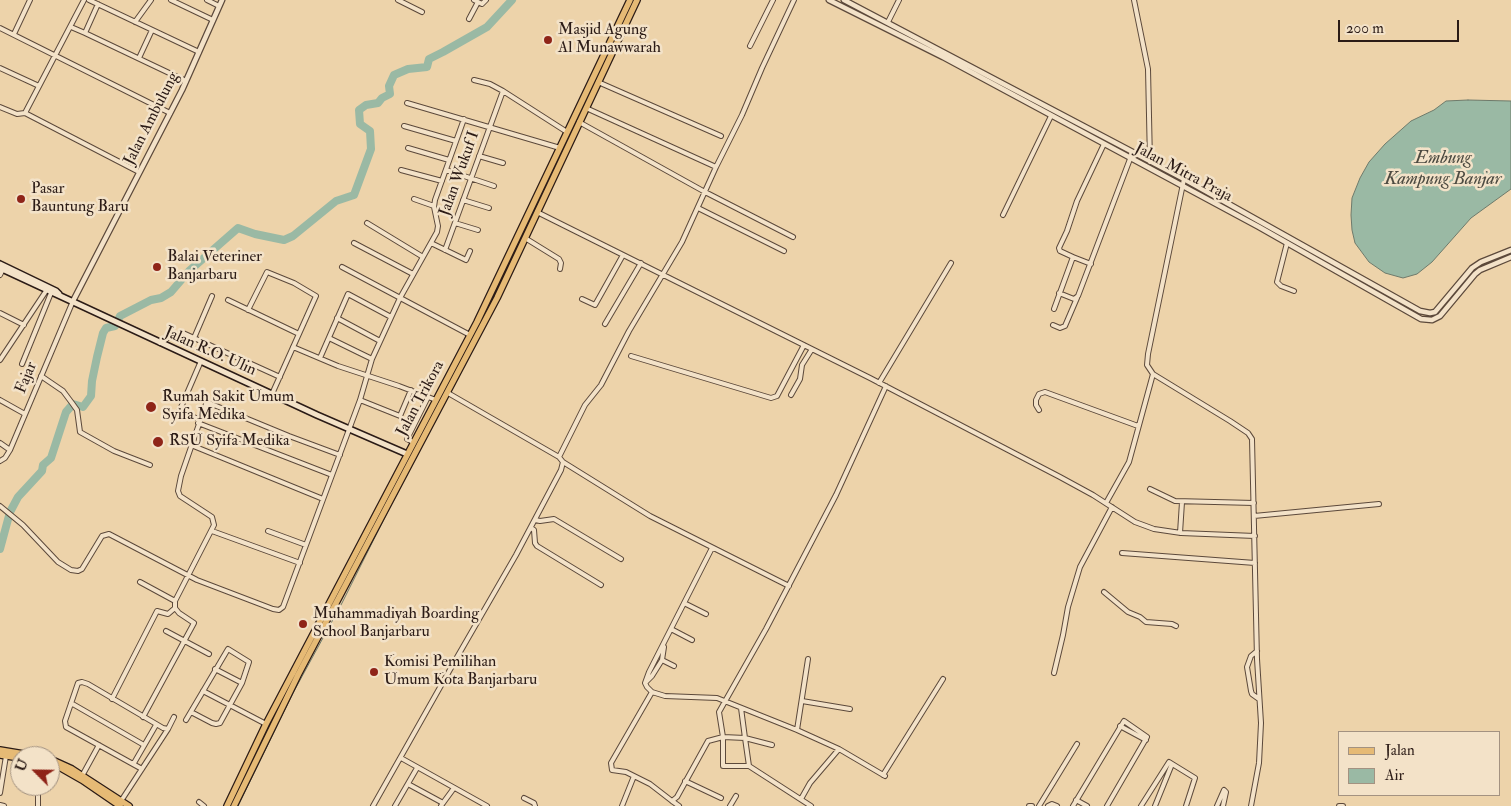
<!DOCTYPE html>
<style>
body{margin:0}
#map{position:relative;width:1511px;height:806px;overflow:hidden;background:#edd3aa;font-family:"IM FELL Double Pica",serif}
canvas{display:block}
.legend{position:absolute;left:1338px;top:731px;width:162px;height:65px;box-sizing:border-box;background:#f3e2c8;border:1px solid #a39281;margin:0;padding:6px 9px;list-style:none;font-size:15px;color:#2b1b16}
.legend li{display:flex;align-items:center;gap:10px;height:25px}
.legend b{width:25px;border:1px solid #a39281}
.north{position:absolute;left:10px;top:746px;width:50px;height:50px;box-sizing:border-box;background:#f3e2c8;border:1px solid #a39281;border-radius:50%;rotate:293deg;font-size:14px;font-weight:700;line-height:20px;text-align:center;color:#2b1b16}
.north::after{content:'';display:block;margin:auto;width:18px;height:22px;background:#8f2418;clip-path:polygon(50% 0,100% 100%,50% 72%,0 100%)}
.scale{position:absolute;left:1338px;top:20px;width:121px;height:22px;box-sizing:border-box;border:2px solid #2b1b16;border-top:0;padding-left:6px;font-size:15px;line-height:18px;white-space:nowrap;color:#2b1b16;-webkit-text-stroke:4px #f3e2c8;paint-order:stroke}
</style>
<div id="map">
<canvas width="1511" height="806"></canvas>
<ul class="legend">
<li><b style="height:6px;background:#e6ba75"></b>Jalan</li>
<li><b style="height:14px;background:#9ab9a4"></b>Air</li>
</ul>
<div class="north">U</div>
<div class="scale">200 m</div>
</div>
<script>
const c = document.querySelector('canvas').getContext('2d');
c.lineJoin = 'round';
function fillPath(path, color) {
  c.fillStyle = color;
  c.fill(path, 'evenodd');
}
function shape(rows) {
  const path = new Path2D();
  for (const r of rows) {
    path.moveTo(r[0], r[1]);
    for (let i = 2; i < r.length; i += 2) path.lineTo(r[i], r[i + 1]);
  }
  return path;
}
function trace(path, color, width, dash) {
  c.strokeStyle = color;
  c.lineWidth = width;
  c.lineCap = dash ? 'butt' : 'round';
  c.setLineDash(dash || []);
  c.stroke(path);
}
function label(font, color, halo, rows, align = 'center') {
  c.font = font + ' "IM FELL Double Pica",serif';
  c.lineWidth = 5;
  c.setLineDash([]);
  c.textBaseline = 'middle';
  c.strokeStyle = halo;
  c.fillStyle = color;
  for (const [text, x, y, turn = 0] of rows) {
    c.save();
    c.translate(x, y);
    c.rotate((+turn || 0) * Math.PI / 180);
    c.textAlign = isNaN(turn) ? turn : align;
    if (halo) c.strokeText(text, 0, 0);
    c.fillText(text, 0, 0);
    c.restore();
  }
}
const water = shape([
 [1468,100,1511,101,1511,189,1471,218,1432,262,1417,274,1403,278,1385,273,1369,262,1355,243,1352,230,1351,215,1352,198,1360,178,1369,162,1385,144,1411,121,1434,110,1446,101,1468,100]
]);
fillPath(water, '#9ab9a4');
trace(water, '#6e7a6b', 1);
trace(shape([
 [238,806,293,693,342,603,387,513,497,304]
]), '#6e7a6b', 1);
trace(shape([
 [0,549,10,512,18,497,42,471,43,465,51,458,66,412,73,404,83,407,91,396,92,381,97,357,103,333,106,328,115,326,120,316,151,300,161,298,171,292,189,271,238,228,255,234,284,240,293,236,336,201,354,195,371,149,370,131,360,124,359,110,366,105,378,103,382,98,390,94,389,86,394,75,408,69,427,67,429,59,443,52,487,27,512,0]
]), '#9ab9a4', 8);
const minor = shape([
 [84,0,25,113,139,172],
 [89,0,199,52],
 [171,0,213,20],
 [207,0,219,6],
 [398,0,422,12],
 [474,0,482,4,486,0],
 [1134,0,1148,69,1150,162],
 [98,4,85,33,186,81],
 [469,19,478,2],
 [135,22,151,0],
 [888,22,899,0],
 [71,27,85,33],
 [0,28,170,113],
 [14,34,30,0],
 [750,46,773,0],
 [139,58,152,30],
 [0,68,39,86],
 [474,80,490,84,503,91,567,132],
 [598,82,721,136],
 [407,103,560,148],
 [0,107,17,114,25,113],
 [586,108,716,167],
 [579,122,705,192,793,237],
 [404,126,456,141],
 [408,148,449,160],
 [479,156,503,163],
 [401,170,442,181],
 [446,170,494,186],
 [1184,179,1148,354,1147,365,1153,374,1230,421,1248,433,1252,439,1257,659,1261,723,1259,763,1251,806],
 [414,199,434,206],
 [463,200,489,208],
 [698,208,784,251],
 [537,212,870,378,1060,477,1093,495,1135,522,1154,529,1181,533,1255,536],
 [1003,215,1051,116],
 [367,223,423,257],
 [455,223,478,230],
 [525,238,559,259,561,263,560,269],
 [354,243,413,274],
 [431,243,466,260,470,251],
 [1287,243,1277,282,1281,286,1294,291],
 [445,250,503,91],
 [1073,257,1091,264],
 [342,267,470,335],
 [0,275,3,269],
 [1059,293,1074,299,1078,296,1130,159],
 [582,299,595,305,623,255],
 [228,300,299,334],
 [1054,309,1073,257,1060,251,1059,248,1067,231,1077,201,1104,144],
 [248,310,267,272,294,283,316,296,272,394],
 [0,313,24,325],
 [337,318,380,341],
 [605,324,641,263],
 [1053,325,1060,328,1065,326,1077,298],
 [194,338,212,296],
 [329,338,372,359],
 [160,343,172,335,183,333,280,377],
 [293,347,338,366,399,386,436,400],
 [631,356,771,398,777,396,804,345],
 [320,358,348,294,391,317],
 [0,360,46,291],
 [22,364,51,293],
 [41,376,63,391,72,403,77,410,80,432,114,451,150,465],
 [879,383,951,263],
 [448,393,559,457,563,462,650,516,789,586],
 [791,395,800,379,802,365,812,349],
 [0,400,25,414],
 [360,400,400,416,411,390],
 [1039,410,1036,405,1036,400,1039,394,1045,392,1138,426],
 [199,419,179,412,201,361],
 [198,423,332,475],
 [413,442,407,439,428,397],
 [0,443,10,450],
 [191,445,323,499],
 [559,457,585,405,601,385,629,331,682,242,716,167,742,115,762,68,794,0],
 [0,461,5,458,10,450,73,301],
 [1150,489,1175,501,1254,503],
 [1106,503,1129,462,1153,374],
 [0,506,23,525,58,562,71,570,78,571,82,569,102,536,109,534,197,580,273,609,279,610,283,607,360,400,372,359,400,298,437,232,438,226,434,207,435,200,464,119],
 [1254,516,1379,504],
 [535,520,540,521,554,519,621,559],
 [531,528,534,530,535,543,537,546,601,585],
 [212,531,300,563],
 [268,531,306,545],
 [1180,533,1182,502],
 [712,548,649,672,645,683,647,687,652,692,665,696,717,698,797,730,839,749,885,776],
 [1122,553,1255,563],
 [140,582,175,601],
 [1104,592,1128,612,1140,617,1146,622,1172,624,1176,626],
 [684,603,706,614],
 [671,629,692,640],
 [166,631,209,654],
 [664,647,662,660,674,666],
 [1257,651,1251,656,1247,667,1251,691,1252,694,1259,699],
 [215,669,242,683],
 [1054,673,1063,635,1068,607,1080,567,1112,507],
 [646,682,652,676,662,660],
 [203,691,266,724],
 [652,692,611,763,612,770,626,772,650,784,672,801,677,797,708,741,723,737,745,738,749,766],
 [112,699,157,611,168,614,175,608],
 [802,701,850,709],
 [71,703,144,745],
 [741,708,745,738,772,745],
 [143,717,194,623,179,613,175,608,175,601,214,525,212,517,180,496,178,491,181,476,206,404,209,403,289,436,340,455],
 [186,720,228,649,249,662,242,683,220,723,216,724,212,723,191,712],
 [1120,726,1146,740],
 [797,730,808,659],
 [401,758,487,806],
 [134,763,156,725],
 [142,769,66,727,65,721,78,683,82,682,88,684,163,728,168,729,174,717],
 [883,775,943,679],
 [82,776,99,745],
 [685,781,721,798],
 [408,784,443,803,441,806],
 [0,793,6,756],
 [524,798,534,803,535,806],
 [801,799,810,783,839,749],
 [1076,800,1087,806],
 [121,801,168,729],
 [672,801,679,806],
 [199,802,204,806],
 [443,803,454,788],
 [0,805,4,806],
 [38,806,38,786],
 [373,806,456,659,516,555,561,470,563,462],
 [395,806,417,768],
 [622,806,634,776],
 [730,806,736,796],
 [811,806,749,766,723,766,723,737,719,712,766,629,836,495,886,386],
 [1029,806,1032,806],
 [1039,806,1077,744],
 [1048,806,1052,804,1057,806],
 [1073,806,1124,721,1147,737,1107,806],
 [1141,806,1169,762,1195,778,1186,806],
 [1155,806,1172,764],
 [1217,806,1224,790],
 [1223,806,1226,792,1224,790],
 [1339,806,1343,806]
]);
const tertiary = shape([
 [829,0,943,57,1259,227,1421,319,1432,320,1440,316,1475,274,1480,270,1511,257],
 [844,0,1184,179,1420,311,1430,313,1435,312,1472,268,1481,262,1511,250],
 [73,301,182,90,222,0]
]);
const secondary = shape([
 [0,264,56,291,59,294],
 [0,268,317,415,407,454]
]);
const primary = shape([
 [0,750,36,756],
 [0,755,20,758],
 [50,759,72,769,129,806],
 [50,764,61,768,82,780,120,806],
 [227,806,266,724,477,322,630,0],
 [234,806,298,675,497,298,637,0]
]);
trace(minor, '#5c493b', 6);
trace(tertiary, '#5c493b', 7);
trace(secondary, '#2b1b16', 8);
trace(primary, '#2b1b16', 8);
trace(minor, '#f3e2c8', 4);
trace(tertiary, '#f3e2c8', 4.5);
trace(secondary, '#f3e2c8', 5);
trace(primary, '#e6ba75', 5.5);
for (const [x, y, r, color] of [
 [548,40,5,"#8f2418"],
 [21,199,5,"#8f2418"],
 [157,267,5,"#8f2418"],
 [151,407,6,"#8f2418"],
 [158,442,6,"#8f2418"],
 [303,624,5,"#8f2418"],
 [374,672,5,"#8f2418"]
]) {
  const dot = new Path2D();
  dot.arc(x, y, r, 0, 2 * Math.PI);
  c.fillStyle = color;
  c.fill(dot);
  trace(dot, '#f3e2c8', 2);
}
label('16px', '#2b1b16', '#f3e2c8', [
 ["Masjid Agung",558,31],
 ["Al Munawwarah",558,49],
 ["Pasar",31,190],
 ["Bauntung Baru",31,208],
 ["Balai Veteriner",167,258],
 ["Banjarbaru",167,276],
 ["Rumah Sakit Umum",162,398],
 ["Syifa Medika",162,416],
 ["RSU Syifa Medika",169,442],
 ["Muhammadiyah Boarding",313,615],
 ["School Banjarbaru",313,633],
 ["Komisi Pemilihan",384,663],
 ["Umum Kota Banjarbaru",384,681]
], 'left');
label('16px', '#2b1b16', '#f3e2c8', [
 ["Jalan Ambulung",152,119,-63],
 ["Jalan Mitra Praja",1183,173,28],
 ["Jalan Wukuf I",460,174,-70],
 ["Jalan R.O. Ulin",210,352,24],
 ["Fajar",27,378,-68],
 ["Jalan Trikora",421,399,-62]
]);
label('italic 18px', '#4c4a41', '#f3e2c8', [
 ["Embung",1443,159],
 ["Kampung Banjar",1443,180]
]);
</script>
